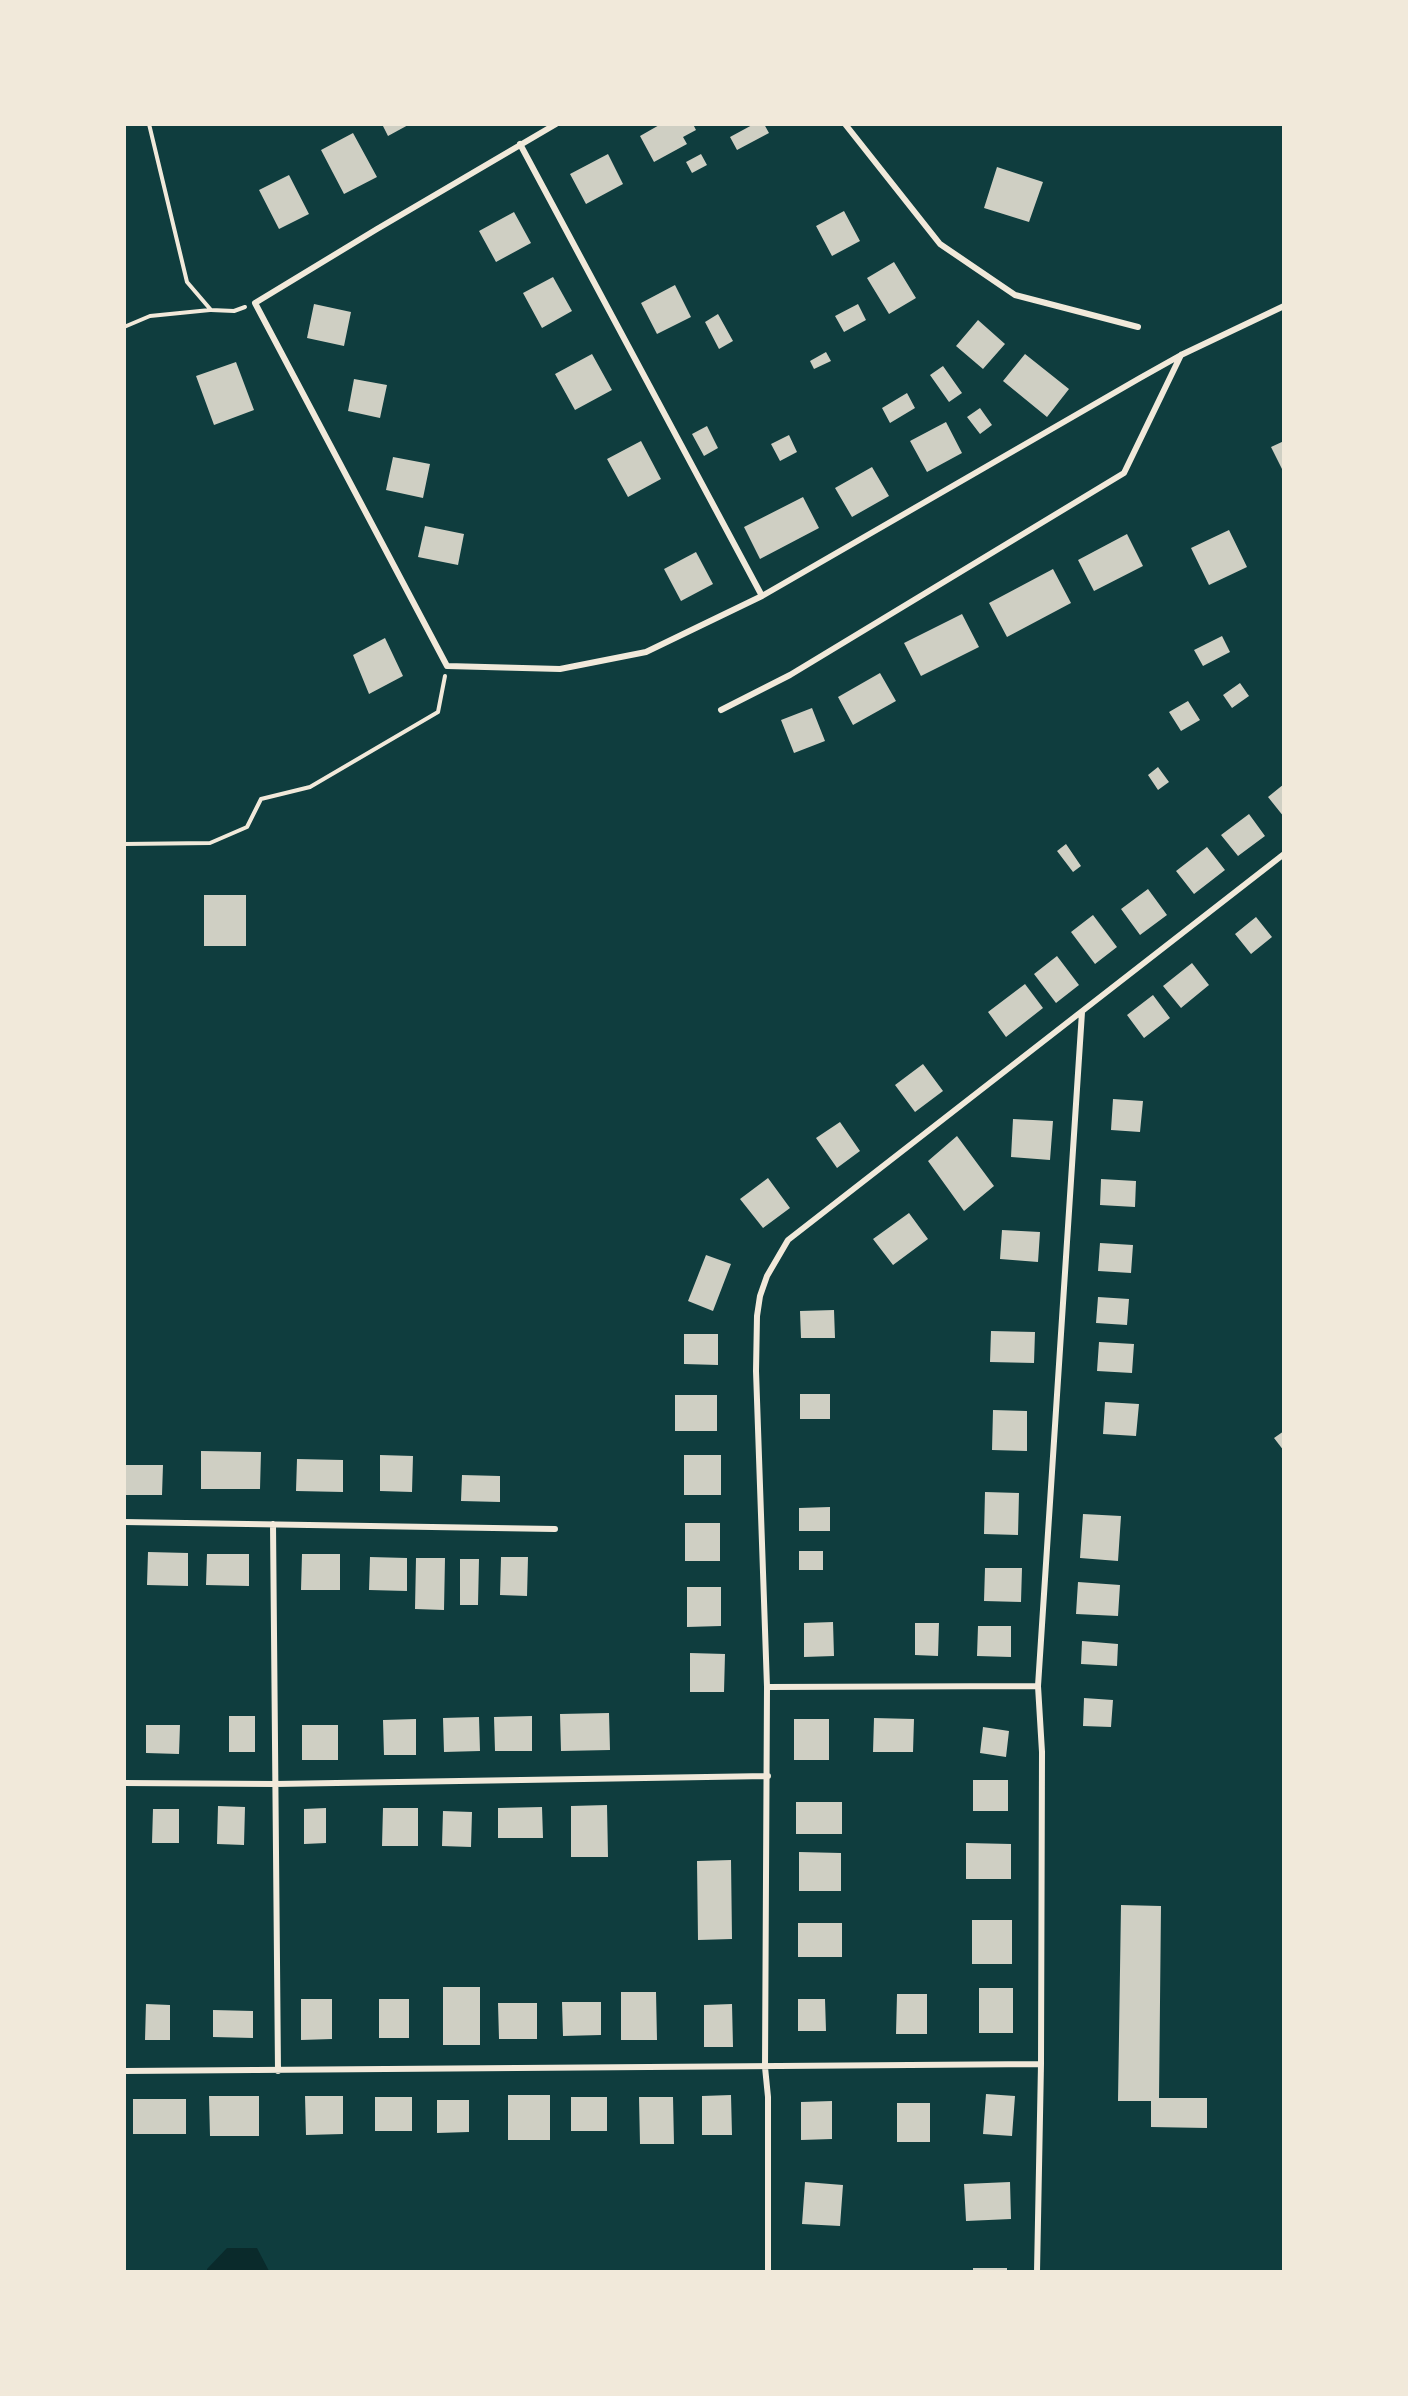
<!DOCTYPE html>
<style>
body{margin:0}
#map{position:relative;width:1408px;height:2396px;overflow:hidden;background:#0f3d3e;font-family:"Sofia Sans Condensed",sans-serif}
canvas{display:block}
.frame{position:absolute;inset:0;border:126px solid #f1e9da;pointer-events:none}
</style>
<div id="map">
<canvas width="1408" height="2396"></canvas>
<div class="frame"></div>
</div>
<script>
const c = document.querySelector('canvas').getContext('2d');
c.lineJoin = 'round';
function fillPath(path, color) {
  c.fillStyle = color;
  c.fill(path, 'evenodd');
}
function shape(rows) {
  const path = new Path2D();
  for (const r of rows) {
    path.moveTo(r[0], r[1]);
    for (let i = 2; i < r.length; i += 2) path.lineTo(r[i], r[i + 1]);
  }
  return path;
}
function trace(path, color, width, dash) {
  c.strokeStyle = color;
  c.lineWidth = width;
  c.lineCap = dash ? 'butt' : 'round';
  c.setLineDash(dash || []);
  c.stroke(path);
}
fillPath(shape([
 [227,2248,257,2248,269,2271,207,2271,207,2269]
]), '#0a2a2b');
fillPath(shape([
 [382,124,410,124,388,136],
 [661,124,693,124,696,130,683,137,687,144,654,162,640,136],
 [754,124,764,124,769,133,737,150,730,137],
 [353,133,377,177,344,194,321,150],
 [608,154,623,184,586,204,570,174],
 [701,154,707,165,692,173,686,162],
 [997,167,1043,182,1029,222,984,208],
 [289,175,309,214,279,229,259,190],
 [844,211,860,241,832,256,816,226],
 [514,212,531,243,496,262,479,231],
 [894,262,916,298,889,314,867,278],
 [553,277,572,311,542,328,523,293],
 [675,285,691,317,657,334,641,303],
 [314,304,351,312,344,346,307,338],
 [858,304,866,320,844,332,835,316],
 [718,314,733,341,719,349,705,322],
 [978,320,1005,344,983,369,956,346],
 [826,352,831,361,814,369,810,361],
 [592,354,612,390,575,410,555,374],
 [1025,354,1069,389,1047,417,1003,381],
 [236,362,254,410,214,425,196,376],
 [943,366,962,393,949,402,930,375],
 [354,379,387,385,380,418,348,411],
 [907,393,915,408,890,423,882,408],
 [980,408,992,425,980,434,967,417],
 [946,422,962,453,927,472,910,441],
 [707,426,718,448,704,456,692,434],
 [789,435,797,452,780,461,771,444],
 [641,441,661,479,628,497,607,459],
 [1284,441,1284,473,1271,447],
 [393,457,430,464,423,498,386,490],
 [872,467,889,496,852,517,835,488],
 [803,497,819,528,760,559,744,527],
 [425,526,464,534,458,565,418,557],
 [1229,530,1247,567,1209,585,1191,548],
 [1127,534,1143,566,1094,591,1078,560],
 [696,552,713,584,681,601,664,569],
 [1053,569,1071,603,1007,637,989,603],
 [962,614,979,647,921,676,904,643],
 [1222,636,1230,652,1203,666,1194,650],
 [385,638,403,676,369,694,353,655],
 [880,673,896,701,853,725,838,697],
 [1240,683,1249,696,1232,708,1223,695],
 [1188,701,1200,720,1181,731,1169,712],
 [812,708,825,741,794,753,781,720],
 [1158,767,1169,782,1158,790,1148,775],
 [1284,784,1284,817,1268,797],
 [1249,814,1265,836,1238,856,1221,835],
 [1066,844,1081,866,1073,872,1057,851],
 [1207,847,1225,870,1194,894,1176,871],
 [1148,889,1167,915,1140,935,1121,909],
 [204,895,246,895,246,946,204,946],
 [1093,915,1117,947,1095,964,1071,932],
 [1256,917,1272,937,1251,954,1235,934],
 [1057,956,1079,985,1056,1003,1034,974],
 [1192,963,1209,985,1181,1008,1163,986],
 [1025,984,1043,1008,1006,1037,988,1012],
 [1153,995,1170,1018,1144,1038,1127,1015],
 [923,1064,943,1091,915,1112,895,1085],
 [1113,1099,1143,1101,1140,1132,1111,1130],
 [1013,1119,1053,1121,1050,1160,1011,1157],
 [840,1122,860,1151,837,1168,816,1138],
 [957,1136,994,1186,964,1211,928,1161],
 [768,1178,790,1208,763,1228,740,1199],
 [1101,1179,1136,1181,1135,1207,1100,1205],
 [909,1213,928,1239,893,1265,873,1239],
 [1002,1230,1040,1232,1038,1262,1000,1259],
 [1100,1243,1133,1245,1131,1273,1098,1271],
 [706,1255,731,1264,713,1311,688,1301],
 [1098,1297,1129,1299,1127,1325,1096,1323],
 [834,1310,835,1338,801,1338,800,1311],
 [991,1331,1035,1332,1034,1363,990,1362],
 [684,1334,718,1334,718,1365,684,1364],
 [1099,1342,1134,1344,1132,1373,1097,1371],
 [800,1394,830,1394,830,1419,800,1419],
 [675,1395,717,1395,717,1431,675,1431],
 [1105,1402,1139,1404,1136,1436,1103,1434],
 [993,1410,1027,1411,1027,1451,992,1450],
 [1284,1431,1284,1451,1274,1438],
 [201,1451,261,1452,260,1489,201,1489],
 [380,1455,413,1456,412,1492,380,1491],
 [684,1455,721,1455,721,1495,684,1495],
 [297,1459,343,1460,343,1492,296,1491],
 [124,1465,163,1465,162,1495,124,1495],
 [462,1475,500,1476,500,1502,461,1501],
 [985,1492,1019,1493,1018,1535,984,1534],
 [830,1507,830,1531,799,1531,799,1508],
 [1083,1514,1121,1516,1118,1561,1080,1558],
 [685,1523,720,1523,720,1561,685,1561],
 [799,1551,823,1551,823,1570,799,1570],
 [148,1552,188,1553,188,1586,147,1585],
 [207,1554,249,1554,249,1586,206,1585],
 [302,1554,340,1554,340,1590,301,1590],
 [370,1557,407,1558,407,1591,369,1590],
 [501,1557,528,1557,527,1596,500,1595],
 [416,1558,445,1558,444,1610,415,1609],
 [460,1559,479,1559,478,1605,460,1605],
 [985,1568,1022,1568,1021,1602,984,1601],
 [1078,1582,1120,1585,1118,1616,1076,1614],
 [687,1587,721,1587,721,1626,687,1627],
 [833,1622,834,1656,804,1657,804,1623],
 [915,1623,939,1623,938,1656,915,1655],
 [978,1626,1011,1626,1011,1657,977,1656],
 [1082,1641,1118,1644,1117,1666,1081,1664],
 [690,1653,725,1654,724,1692,690,1692],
 [1084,1698,1113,1700,1111,1727,1083,1726],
 [609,1713,610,1750,561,1751,560,1714],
 [229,1716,255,1716,255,1752,229,1752],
 [532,1716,532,1751,495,1751,494,1717],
 [479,1717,480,1751,444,1752,443,1718],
 [874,1718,914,1719,913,1752,873,1752],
 [416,1719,416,1755,384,1755,383,1720],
 [794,1719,829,1719,829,1760,794,1760],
 [146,1725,180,1725,179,1754,146,1753],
 [302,1725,338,1725,338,1760,302,1760],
 [983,1727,1009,1731,1006,1757,980,1753],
 [973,1780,1008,1780,1008,1811,973,1811],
 [796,1802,842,1802,842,1834,796,1834],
 [607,1805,608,1857,571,1857,571,1806],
 [218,1806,245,1807,244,1845,217,1844],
 [542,1807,543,1838,498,1838,498,1808],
 [326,1808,326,1843,304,1844,304,1809],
 [383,1808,418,1808,418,1846,382,1846],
 [153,1809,179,1809,179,1843,152,1843],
 [443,1811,472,1812,471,1847,442,1846],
 [966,1843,1011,1844,1011,1879,966,1879],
 [799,1852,841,1853,841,1891,799,1891],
 [731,1860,732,1939,698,1940,697,1861],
 [1121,1905,1161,1906,1159,2098,1207,2098,1207,2128,1151,2127,1151,2101,1118,2101],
 [972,1920,1012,1920,1012,1964,972,1964],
 [798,1923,842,1923,842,1957,798,1957],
 [443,1987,480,1987,480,2045,443,2045],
 [979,1988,1013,1988,1013,2033,979,2033],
 [621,1992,656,1992,657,2040,621,2040],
 [897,1994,927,1994,927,2034,896,2034],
 [301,1999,332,1999,332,2039,301,2040],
 [379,1999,409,1999,409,2038,379,2038],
 [798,1999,825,1999,826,2031,798,2031],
 [562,2002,601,2002,601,2035,563,2036],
 [498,2003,537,2003,537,2039,499,2039],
 [146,2004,170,2005,170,2040,145,2040],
 [732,2004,733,2047,704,2047,704,2005],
 [213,2010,253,2011,253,2038,213,2037],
 [986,2094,1015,2096,1012,2136,983,2134],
 [508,2095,550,2095,550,2140,508,2140],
 [731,2095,732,2135,702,2135,702,2096],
 [209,2096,259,2096,259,2136,210,2136],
 [305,2096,343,2096,343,2134,306,2135],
 [375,2097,412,2097,412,2131,375,2131],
 [571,2097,607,2097,607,2131,571,2131],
 [639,2097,673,2097,674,2144,640,2144],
 [133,2099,186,2099,186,2134,133,2134],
 [437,2100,469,2100,469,2132,437,2133],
 [832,2101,832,2139,801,2140,801,2102],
 [897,2103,930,2103,930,2142,897,2142],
 [805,2182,843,2185,840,2226,802,2224],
 [1010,2182,1011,2219,966,2221,964,2184],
 [973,2268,1007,2268,1007,2272,973,2272]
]), '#cfcfc3');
trace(shape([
 [149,124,187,282,211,310,234,311,245,307],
 [124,327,150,316,210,310],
 [124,844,210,843,247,827,261,799,310,787,438,712,445,676]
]), '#f1e9da', 4);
trace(shape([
 [556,124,377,229,255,303,447,666,560,669,646,652,762,596,1140,378,1181,355,1284,306],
 [845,124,940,244,1015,295,1138,327],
 [520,144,762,596],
 [721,710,790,675,1124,473,1181,355],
 [124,1522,555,1529],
 [273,1524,278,2071],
 [767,1687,1038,1686],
 [124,1783,275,1784,768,1776],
 [124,2071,1041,2064],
 [768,2272,768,2097,765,2067,767,1687,756,1371,757,1316,760,1296,767,1276,788,1240,1284,854],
 [1037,2272,1041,2064,1042,1752,1038,1686,1082,1012]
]), '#f1e9da', 6);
</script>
